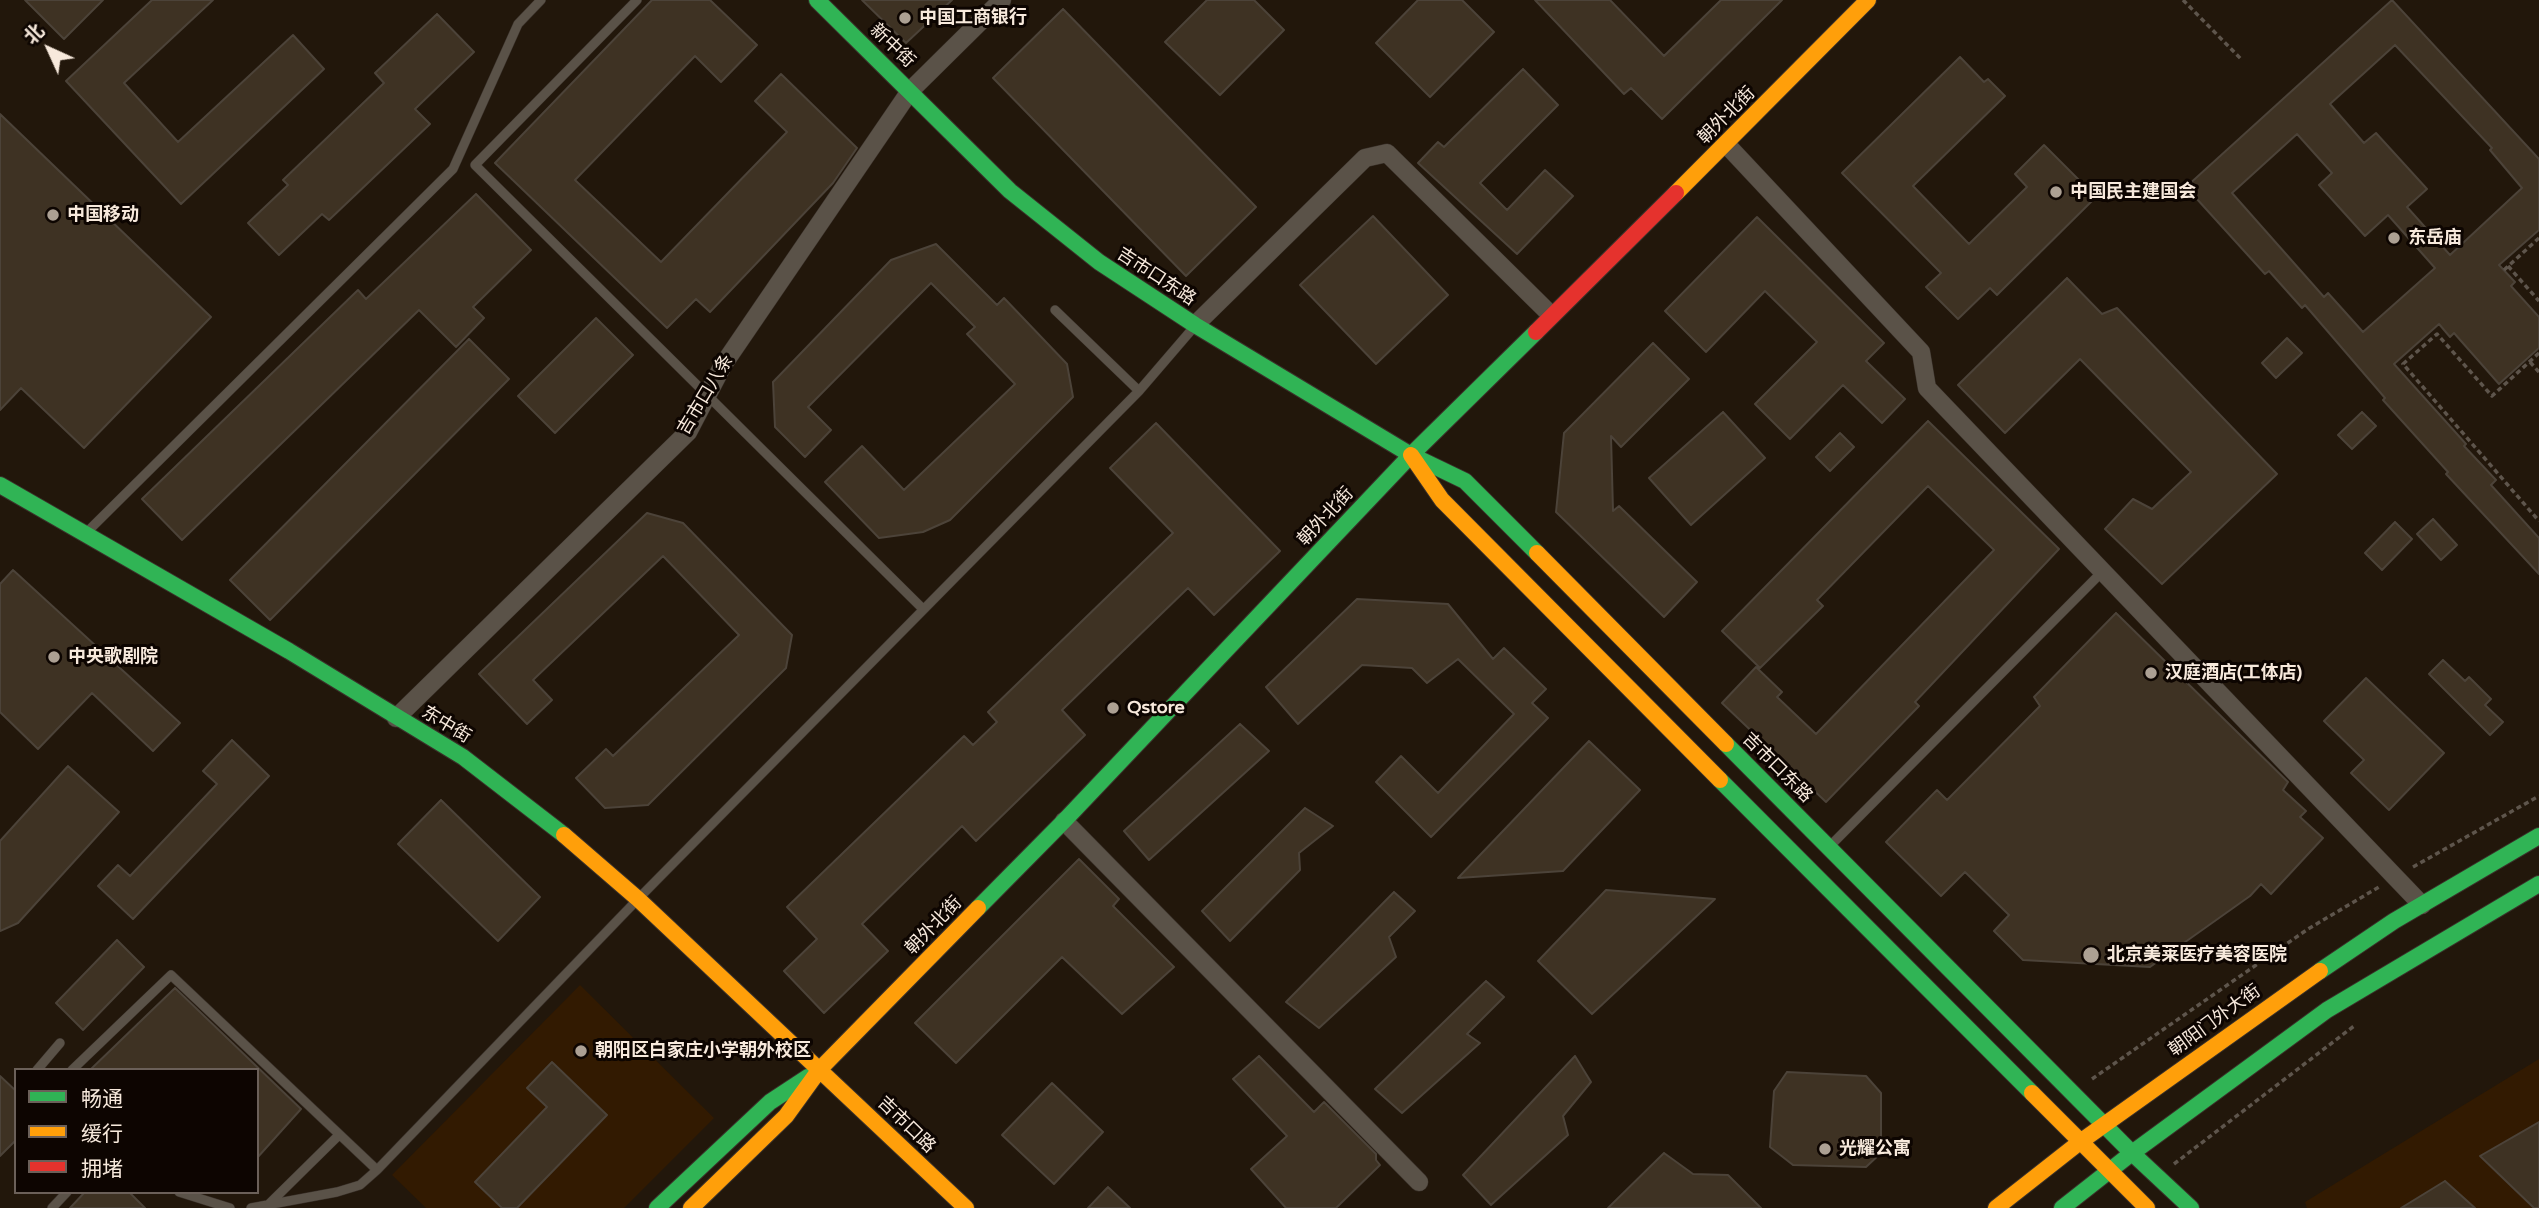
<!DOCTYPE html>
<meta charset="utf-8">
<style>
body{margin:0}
#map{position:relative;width:2539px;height:1208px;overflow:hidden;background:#22170b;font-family:"Varela Round","Noto Sans SC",sans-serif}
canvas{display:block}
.legend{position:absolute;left:14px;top:1068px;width:245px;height:126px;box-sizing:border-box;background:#0d0501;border:2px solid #6b6059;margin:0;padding:9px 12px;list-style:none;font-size:21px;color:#f7e9dc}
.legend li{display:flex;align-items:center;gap:14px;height:35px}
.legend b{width:35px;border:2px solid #6b6059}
.north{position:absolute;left:14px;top:14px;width:70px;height:70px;-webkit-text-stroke:5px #0d0501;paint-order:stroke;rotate:315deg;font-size:19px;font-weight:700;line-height:28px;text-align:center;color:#f7e9dc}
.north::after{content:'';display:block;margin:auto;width:24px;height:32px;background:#f7e9dc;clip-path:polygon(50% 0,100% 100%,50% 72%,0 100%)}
</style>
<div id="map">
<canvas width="2539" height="1208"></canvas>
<ul class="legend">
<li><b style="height:9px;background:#30b455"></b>畅通</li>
<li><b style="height:9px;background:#ff9f0a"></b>缓行</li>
<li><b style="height:9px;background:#e5322d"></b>拥堵</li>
</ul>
<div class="north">北</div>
</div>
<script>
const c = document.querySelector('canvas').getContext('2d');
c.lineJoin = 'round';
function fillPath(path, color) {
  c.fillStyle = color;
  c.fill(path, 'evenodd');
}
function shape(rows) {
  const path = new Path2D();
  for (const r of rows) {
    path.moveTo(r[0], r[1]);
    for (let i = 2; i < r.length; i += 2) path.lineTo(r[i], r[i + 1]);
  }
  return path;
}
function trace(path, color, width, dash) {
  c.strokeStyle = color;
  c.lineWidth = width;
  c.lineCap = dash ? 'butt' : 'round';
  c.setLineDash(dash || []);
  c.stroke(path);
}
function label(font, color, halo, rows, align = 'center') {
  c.font = font + ' "Varela Round","Noto Sans SC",sans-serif';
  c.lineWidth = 6;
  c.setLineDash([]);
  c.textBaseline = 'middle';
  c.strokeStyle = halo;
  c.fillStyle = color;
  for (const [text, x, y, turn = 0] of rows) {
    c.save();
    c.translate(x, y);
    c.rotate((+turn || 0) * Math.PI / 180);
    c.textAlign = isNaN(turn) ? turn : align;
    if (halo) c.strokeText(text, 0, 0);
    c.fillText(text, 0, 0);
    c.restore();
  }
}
fillPath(shape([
 [580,985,714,1118,624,1208,426,1208,392,1175],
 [2539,1059,2539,1208,2307,1208,2305,1202]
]), '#321a01');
const building = shape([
 [25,0,103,0,64,39,25,0],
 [152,0,213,0,124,83,178,142,293,35,324,69,181,204,66,81,152,0],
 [652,0,710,0,757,45,721,82,695,56,575,180,661,262,787,132,755,101,781,74,857,148,833,183,710,312,696,299,667,328,495,163,652,0],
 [862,0,952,0,906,43,862,0],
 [1207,0,1254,0,1284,30,1220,95,1165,42,1207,0],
 [1418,0,1462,0,1494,32,1430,97,1376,43,1418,0],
 [1535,0,1610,0,1664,56,1721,0,1782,0,1662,119,1631,88,1624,94,1535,0],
 [2392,0,2539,159,2539,230,2499,265,2515,282,2511,286,2539,317,2539,348,2499,384,2454,333,2450,337,2439,324,2394,364,2466,444,2464,446,2496,480,2491,485,2539,538,2539,574,2446,474,2448,472,2383,400,2385,398,2305,305,2302,308,2269,271,2265,274,2186,187,2392,0],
 [2395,45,2492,148,2490,150,2522,188,2450,255,2407,207,2427,189,2376,133,2364,143,2330,104,2395,45],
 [2297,134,2332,173,2319,185,2365,236,2388,215,2435,268,2363,332,2328,293,2324,297,2232,193,2297,134],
 [1063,9,1256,207,1186,276,993,78,1063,9],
 [437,14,474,52,415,109,430,124,329,220,322,214,279,255,248,223,288,185,283,180,384,83,375,73,437,14],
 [1960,57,1984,82,1988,79,2005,96,1913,186,1969,244,2027,187,2015,174,2044,145,2096,197,1997,295,1990,288,1958,319,1926,287,1941,273,1842,173,1960,57],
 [1523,69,1558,105,1480,183,1507,210,1545,170,1573,196,1517,254,1418,163,1438,142,1444,147,1523,69],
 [0,114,211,317,84,448,21,388,0,410,0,114],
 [476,194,531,250,473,307,484,318,456,347,419,310,182,540,142,499,358,290,366,299,476,194],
 [1373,216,1448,295,1376,364,1300,285,1373,216],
 [1757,217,1884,343,1866,361,1905,399,1882,423,1843,385,1790,439,1755,404,1817,342,1765,291,1706,352,1665,311,1757,217],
 [936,244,997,305,1004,298,1067,364,1073,397,950,520,923,532,879,538,825,482,862,446,904,490,1015,384,967,334,975,327,931,283,808,407,831,430,805,457,775,427,773,382,891,260,936,244],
 [2067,278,2102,314,2117,308,2277,474,2162,584,2105,529,2133,499,2152,509,2191,472,2080,359,2005,433,1958,385,2067,278],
 [596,318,633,355,555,433,518,396,596,318],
 [2287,338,2302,353,2276,378,2262,363,2287,338],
 [469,339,509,379,270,620,230,580,469,339],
 [1653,343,1689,379,1621,447,1611,436,1613,511,1619,506,1697,582,1664,617,1556,512,1564,433,1653,343],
 [1723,412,1765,458,1691,525,1649,478,1723,412],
 [2362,412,2376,426,2352,449,2338,435,2362,412],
 [1928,421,2059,549,1915,702,1919,706,1826,802,1722,703,1756,667,1782,692,1777,697,1816,734,1994,550,1928,486,1817,600,1823,606,1760,668,1722,631,1928,421],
 [1156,423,1280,551,1214,615,1188,588,1062,710,1085,735,976,841,962,826,862,924,888,951,824,1013,784,971,817,939,787,907,964,736,973,745,997,722,988,712,1173,533,1110,468,1156,423],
 [1840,433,1854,447,1830,471,1816,457,1840,433],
 [647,513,683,523,792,635,786,668,648,805,605,808,576,778,606,749,613,756,739,635,663,556,533,680,552,700,527,724,479,674,647,513],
 [2433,519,2457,545,2441,560,2417,534,2433,519],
 [2395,522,2412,539,2382,570,2365,553,2395,522],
 [13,570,180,723,153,751,92,693,38,749,0,712,0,584,13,570],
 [1357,599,1448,604,1493,659,1504,648,1546,689,1532,703,1548,718,1431,837,1376,782,1401,756,1438,793,1514,714,1458,659,1427,683,1412,668,1362,665,1298,724,1266,687,1357,599],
 [2116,613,2288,782,2283,790,2306,811,2300,817,2323,838,2271,894,2261,884,2250,896,2150,967,2023,960,1994,931,2009,915,1965,872,1941,896,1886,842,1937,790,1947,800,2040,706,2034,697,2116,613],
 [2443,660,2465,681,2469,677,2491,699,2485,705,2503,722,2490,735,2429,674,2443,660],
 [2366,678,2444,753,2389,810,2351,773,2364,760,2324,721,2366,678],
 [1240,724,1269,751,1149,860,1124,831,1240,724],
 [232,740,269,776,133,919,98,886,118,865,130,876,217,784,203,771,232,740],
 [1589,741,1640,790,1563,871,1458,878,1589,741],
 [68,766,119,812,18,923,0,931,0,841,68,766],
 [441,800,540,897,498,941,398,844,441,800],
 [1305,808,1333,826,1299,853,1300,870,1230,941,1202,911,1305,808],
 [1079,859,1119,899,1113,906,1174,967,1122,1014,1062,957,956,1063,915,1023,1079,859],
 [1606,890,1715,899,1592,1014,1538,961,1606,890],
 [1394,892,1415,911,1389,937,1396,957,1319,1028,1286,1002,1394,892],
 [117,940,144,967,83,1030,56,1003,117,940],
 [1486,981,1504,997,1467,1034,1480,1043,1402,1113,1375,1089,1486,981],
 [175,988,301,1109,257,1158,257,1070,90,1070,175,988],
 [1259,1056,1314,1112,1324,1102,1376,1154,1376,1160,1380,1165,1336,1208,1286,1208,1251,1169,1287,1136,1233,1079,1259,1056],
 [1575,1056,1591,1082,1563,1116,1568,1135,1491,1205,1463,1175,1575,1056],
 [552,1062,607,1115,517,1208,502,1208,475,1182,547,1107,527,1088,552,1062],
 [1787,1072,1866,1076,1881,1093,1881,1153,1866,1167,1793,1165,1770,1147,1774,1091,1787,1072],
 [0,1076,16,1091,16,1140,0,1156,0,1076],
 [1052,1083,1103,1132,1054,1184,1002,1135,1052,1083],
 [2539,1122,2539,1208,2534,1208,2480,1156,2539,1122],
 [1664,1153,1693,1174,1728,1175,1761,1208,1608,1208,1664,1153],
 [2445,1181,2475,1208,2401,1208,2445,1181],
 [1108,1187,1130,1208,1088,1208,1108,1187],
 [85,1192,129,1192,145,1208,70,1208,85,1192]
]);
fillPath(building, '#3e3223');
trace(building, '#4c4339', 2);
const lane = shape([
 [637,0,475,165,923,609],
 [1055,310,1139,391],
 [86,533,453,169,518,24,541,0],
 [1830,846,2103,571],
 [37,1070,60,1043],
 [72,1070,171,975,377,1170],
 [179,1192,230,1208],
 [268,1205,339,1135],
 [52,1208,67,1192],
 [251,1208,337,1192,360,1185,377,1170,638,899,1139,391,1194,327]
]);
const street = shape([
 [1726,144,1921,352,1927,388,2422,905],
 [1195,325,1365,158,1387,153,1551,315],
 [396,718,688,432,723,365,910,91,1002,0],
 [1064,821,1419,1182]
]);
const fast = shape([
 [817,0,1010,191,1099,262,1195,325,1411,455,1465,481,1537,553],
 [0,485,289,651,463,757,564,835],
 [1726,744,2132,1153,2191,1208],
 [1720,780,2032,1093],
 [978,908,1064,821,1411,455,1536,332],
 [2320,971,2394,921,2539,836],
 [657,1208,770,1102,808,1077],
 [2062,1208,2132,1153,2327,1010,2539,884]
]);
const slow = shape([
 [1676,193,1868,0],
 [1411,455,1442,500,1720,780],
 [1537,553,1726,744],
 [564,835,638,899,966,1208],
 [2032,1093,2147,1208],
 [691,1208,786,1116,820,1069,978,908],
 [1996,1208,2080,1142,2320,971]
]);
const jam = shape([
 [1536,332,1676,193]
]);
trace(lane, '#3a312a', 10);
trace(street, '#3a312a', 19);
trace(fast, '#3a312a', 18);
trace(slow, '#3a312a', 18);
trace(jam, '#3a312a', 18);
trace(shape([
 [2183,0,2242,60],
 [2508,266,2539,301],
 [2504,270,2539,238],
 [2539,353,2492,396,2437,334,2403,364,2539,521],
 [2530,362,2539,372],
 [2413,867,2539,796],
 [2092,1079,2308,929,2379,887],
 [2174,1164,2354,1026]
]), '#5e554c', 3.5, [5, 3.5]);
trace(lane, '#5a5248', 9);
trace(street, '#5a5248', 18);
trace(fast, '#30b455', 16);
trace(slow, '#ff9f0a', 16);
trace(jam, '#e5322d', 16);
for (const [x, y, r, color] of [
 [905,18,7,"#aca093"],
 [2056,192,7,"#aca093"],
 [53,215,7,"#aca093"],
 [2394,238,7,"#aca093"],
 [54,657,7,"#aca093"],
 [2151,673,7,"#aca093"],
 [1113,708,7,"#aca093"],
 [2091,955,9,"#aca093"],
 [581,1051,7,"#aca093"],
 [1825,1149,7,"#aca093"]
]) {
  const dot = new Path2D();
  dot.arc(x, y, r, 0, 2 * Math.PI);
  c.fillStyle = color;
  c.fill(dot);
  trace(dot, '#0d0501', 2.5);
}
label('bold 18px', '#f7e9dc', '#0d0501', [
 ["中国工商银行",919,18],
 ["中国民主建国会",2070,192],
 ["中国移动",67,215],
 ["东岳庙",2408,238],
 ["中央歌剧院",68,657],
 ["汉庭酒店(工体店)",2165,673],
 ["Qstore",1127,708],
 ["北京美莱医疗美容医院",2107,955],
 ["朝阳区白家庄小学朝外校区",595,1051],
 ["光耀公寓",1839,1149]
], 'left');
label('18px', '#f7e9dc', '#0d0501', [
 ["新中街",892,46,44],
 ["朝外北街",1727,116,-45],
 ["吉市口东路",1156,277,33],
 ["吉市口八条",706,395,-59],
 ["朝外北街",1326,517,-47],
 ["东中街",446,725,31],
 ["吉市口东路",1777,768,45],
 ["朝外北街",934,926,-46],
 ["朝阳门外大街",2215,1021,-36],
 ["吉市口路",906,1125,44]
]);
</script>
